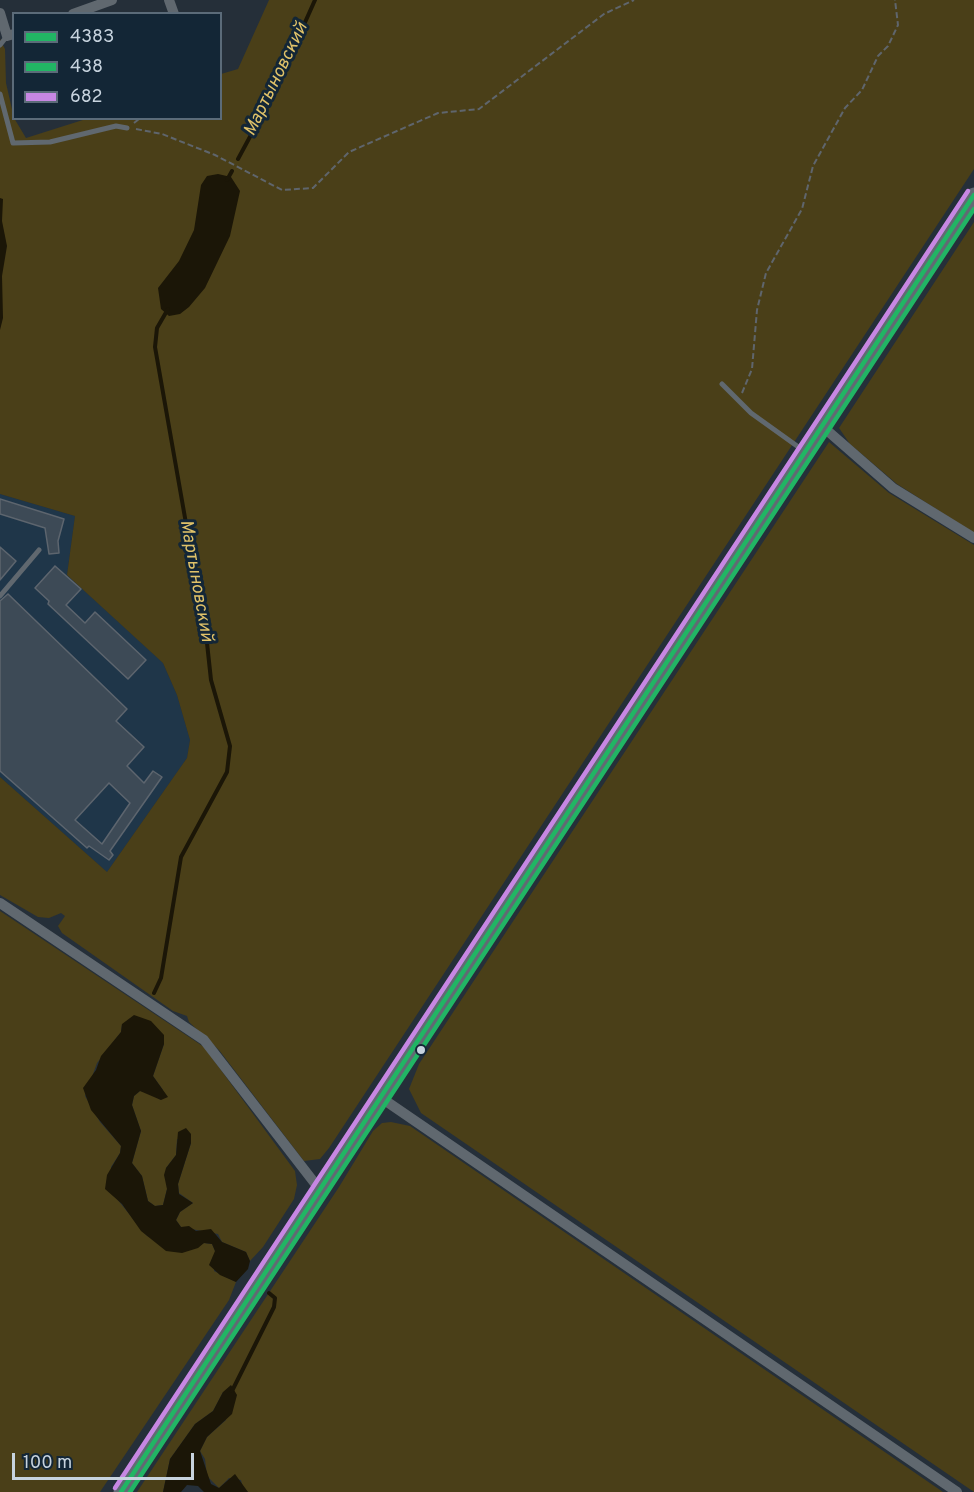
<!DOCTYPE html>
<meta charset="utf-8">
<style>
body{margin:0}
#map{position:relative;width:974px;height:1492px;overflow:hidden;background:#252f39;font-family:Overpass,sans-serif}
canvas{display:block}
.legend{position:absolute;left:12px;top:12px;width:210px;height:108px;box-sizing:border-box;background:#132636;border:2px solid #5b6b79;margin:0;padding:8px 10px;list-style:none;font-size:18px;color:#c7d3de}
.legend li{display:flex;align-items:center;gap:12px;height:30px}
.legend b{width:30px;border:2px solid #5b6b79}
.scale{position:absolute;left:12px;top:1453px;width:182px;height:27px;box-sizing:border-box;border:3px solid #c7d3de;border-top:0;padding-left:8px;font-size:18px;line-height:21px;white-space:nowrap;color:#c7d3de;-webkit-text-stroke:4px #132636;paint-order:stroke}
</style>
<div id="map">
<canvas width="974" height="1492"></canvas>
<ul class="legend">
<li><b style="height:8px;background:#21b564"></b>438З</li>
<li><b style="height:8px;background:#21b564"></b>438</li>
<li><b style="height:8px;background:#c787e3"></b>682</li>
</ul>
<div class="scale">100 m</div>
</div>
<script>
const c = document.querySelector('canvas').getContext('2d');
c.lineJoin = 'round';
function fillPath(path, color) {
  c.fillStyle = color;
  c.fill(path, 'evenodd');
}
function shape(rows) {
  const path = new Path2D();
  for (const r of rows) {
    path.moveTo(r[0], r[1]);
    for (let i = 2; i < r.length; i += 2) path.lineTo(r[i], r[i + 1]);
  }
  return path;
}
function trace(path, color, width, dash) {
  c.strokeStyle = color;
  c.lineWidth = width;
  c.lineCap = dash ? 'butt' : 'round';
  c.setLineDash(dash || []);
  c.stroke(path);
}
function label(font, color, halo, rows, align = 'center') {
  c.font = font + ' Overpass,sans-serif';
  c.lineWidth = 6;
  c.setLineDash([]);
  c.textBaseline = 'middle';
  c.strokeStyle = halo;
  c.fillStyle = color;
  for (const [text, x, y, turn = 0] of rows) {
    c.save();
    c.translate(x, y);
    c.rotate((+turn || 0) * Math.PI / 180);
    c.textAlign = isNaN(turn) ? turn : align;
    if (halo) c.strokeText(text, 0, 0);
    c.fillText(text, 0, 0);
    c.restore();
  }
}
fillPath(shape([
 [0,494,75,516,67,575,163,663,177,695,190,740,187,758,107,872,0,777]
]), '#1f3649');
fillPath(shape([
 [269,0,974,0,974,169,329,1148,320,1159,304,1161,219,1050,189,1022,187,1016,173,1011,62,933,58,926,65,916,61,913,49,918,38,917,0,895,0,777,107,872,187,758,190,740,177,695,163,663,67,575,75,516,0,494,0,39,5,49,6,83,14,118,26,138,86,119,220,118,221,74,238,69],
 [974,222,974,533,897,484,850,444,839,428],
 [829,442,889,493,974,545,974,1492,421,1113,409,1089,419,1064],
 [0,911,204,1047,295,1171,297,1185,294,1199,263,1247,250,1261,246,1252,222,1242,218,1234,181,1227,176,1220,180,1212,193,1203,179,1193,178,1184,191,1143,177,1139,176,1155,166,1168,167,1189,163,1205,155,1206,148,1201,142,1176,132,1163,141,1131,132,1105,134,1096,140,1091,147,1092,161,1100,163,1090,153,1076,164,1044,122,1024,121,1032,97,1063,85,1096,100,1122,121,1146,120,1153,111,1167,117,1199,147,1236,190,1250,204,1243,212,1244,215,1251,214,1271,236,1282,229,1300,100,1492,0,1492],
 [391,1122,410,1126,943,1492,248,1492,243,1488,241,1480,229,1478,219,1488,207,1476,205,1459,200,1451,207,1437,226,1420,223,1392,213,1411,195,1424,170,1459,163,1492,137,1492,339,1187,373,1131,382,1123]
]), '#4a3f18');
fillPath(shape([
 [218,174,231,177,240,191,230,236,205,288,189,307,180,314,169,316,161,309,158,288,179,261,194,230,201,185,207,176],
 [0,198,3,199,2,221,7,246,2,276,3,318,0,330],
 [134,1015,151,1021,164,1035,164,1044,153,1076,168,1097,161,1100,140,1091,134,1096,132,1105,141,1131,132,1163,142,1176,148,1201,155,1206,163,1205,167,1189,164,1175,166,1168,176,1155,178,1132,186,1128,191,1134,191,1143,178,1184,179,1194,193,1203,180,1212,176,1220,181,1227,189,1226,196,1231,211,1229,222,1242,246,1252,250,1261,248,1269,236,1282,220,1275,209,1265,215,1251,212,1244,204,1243,198,1248,182,1253,166,1251,141,1231,122,1204,105,1189,107,1175,120,1153,121,1146,91,1110,83,1088,96,1070,101,1056,121,1032,122,1024],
 [231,1385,237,1395,232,1414,207,1437,200,1451,211,1484,219,1488,235,1474,248,1492,204,1492,198,1486,187,1485,181,1492,163,1492,170,1459,195,1424,213,1411,223,1392]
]), '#1b1607');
trace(shape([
 [238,159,273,94,315,0],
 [227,180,232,171],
 [154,993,161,978,181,857,227,772,230,746,211,680,207,643,155,347,157,328,168,309],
 [232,1391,274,1307,275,1298,269,1293]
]), '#1b1607', 4);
const building = shape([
 [0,499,64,519,58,541,59,553,49,554,45,528,0,514,0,499],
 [0,547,16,561,0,580,0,547],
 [55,566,81,589,66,605,85,623,95,612,146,660,128,679,48,604,49,601,35,588,55,566],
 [8,594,127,709,116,721,144,747,127,766,144,783,153,771,162,777,110,851,113,855,109,860,89,846,87,848,0,771,0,601,8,594],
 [109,783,130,803,102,844,75,820,109,783]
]);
fillPath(building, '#3d4a56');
trace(building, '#5d656e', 1.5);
trace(shape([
 [134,123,140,118],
 [136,129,162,134,215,155,282,190,313,188,349,152,438,113,479,109,604,14,634,0],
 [742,393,752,369,757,310,766,273,802,209,813,166,845,108,862,90,878,56,888,46,898,25,895,0]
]), '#5f656c', 2, [6, 3]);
trace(shape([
 [0,45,7,36],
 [0,94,13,143,50,142,116,126,127,128],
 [722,384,751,413,804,451],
 [0,596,39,550]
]), '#60686f', 5);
trace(shape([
 [169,0,174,14],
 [0,13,7,36,14,34],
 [73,14,112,0],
 [822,426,893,488,974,538],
 [0,903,204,1040,320,1190],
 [380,1097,957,1492]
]), '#60686f', 10);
trace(shape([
 [121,1492,974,195]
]), '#616a73', 15);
trace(shape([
 [121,1492,974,195]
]), '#21b564', 4.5);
trace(shape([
 [130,1492,974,209]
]), '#21b564', 4.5);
trace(shape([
 [115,1488,968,191]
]), '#c787e3', 4.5);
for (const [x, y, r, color] of [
 [421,1050,5,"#c7d3de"]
]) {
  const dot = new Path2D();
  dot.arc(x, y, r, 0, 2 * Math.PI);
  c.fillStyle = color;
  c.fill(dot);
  trace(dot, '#132636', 2);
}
label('italic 18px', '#e0c269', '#132636', [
 ["Мартыновский",277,80,-64],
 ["Мартыновский",195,581,80]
]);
</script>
